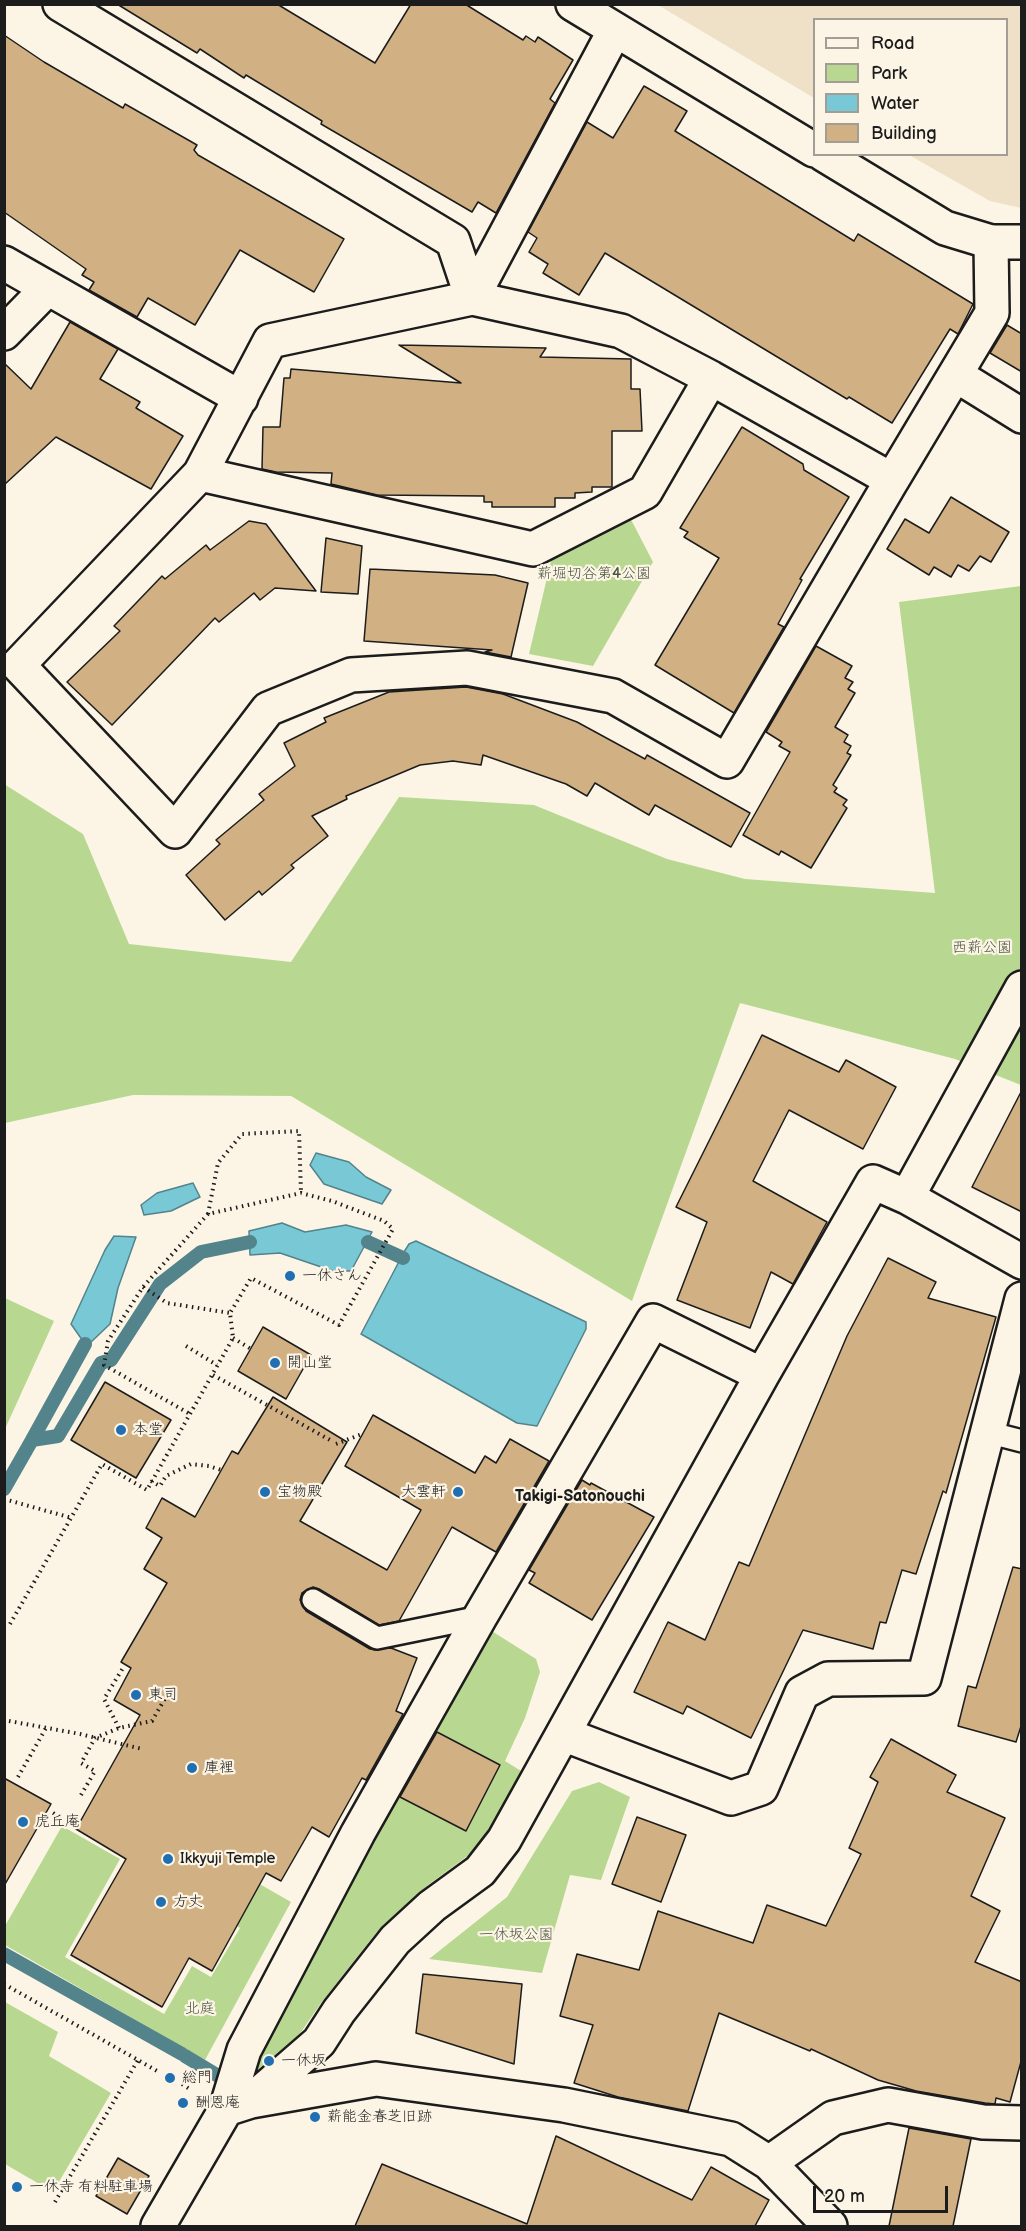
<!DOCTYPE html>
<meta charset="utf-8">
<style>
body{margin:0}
#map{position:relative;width:1026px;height:2231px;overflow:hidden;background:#fcf5e5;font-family:"Balsamiq Sans",sans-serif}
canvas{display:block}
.frame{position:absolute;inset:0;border:6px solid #1c1c1c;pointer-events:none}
.legend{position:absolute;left:813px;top:18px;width:195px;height:138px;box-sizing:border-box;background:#fcf5e5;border:2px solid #a29e95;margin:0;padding:8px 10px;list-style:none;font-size:18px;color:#1c1c1c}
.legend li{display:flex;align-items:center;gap:12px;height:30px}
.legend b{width:30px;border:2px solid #a29e95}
.scale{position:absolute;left:813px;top:2186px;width:135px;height:27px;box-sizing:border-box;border:3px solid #1c1c1c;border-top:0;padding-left:8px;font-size:18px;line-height:21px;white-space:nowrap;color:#1c1c1c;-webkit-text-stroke:4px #fcf5e5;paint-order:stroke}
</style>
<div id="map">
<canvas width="1026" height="2231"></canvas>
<div class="frame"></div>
<ul class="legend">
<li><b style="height:8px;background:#fcf5e5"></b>Road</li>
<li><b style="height:16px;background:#b8d891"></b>Park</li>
<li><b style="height:16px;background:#78c8d5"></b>Water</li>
<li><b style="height:16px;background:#d1b084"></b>Building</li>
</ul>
<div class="scale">20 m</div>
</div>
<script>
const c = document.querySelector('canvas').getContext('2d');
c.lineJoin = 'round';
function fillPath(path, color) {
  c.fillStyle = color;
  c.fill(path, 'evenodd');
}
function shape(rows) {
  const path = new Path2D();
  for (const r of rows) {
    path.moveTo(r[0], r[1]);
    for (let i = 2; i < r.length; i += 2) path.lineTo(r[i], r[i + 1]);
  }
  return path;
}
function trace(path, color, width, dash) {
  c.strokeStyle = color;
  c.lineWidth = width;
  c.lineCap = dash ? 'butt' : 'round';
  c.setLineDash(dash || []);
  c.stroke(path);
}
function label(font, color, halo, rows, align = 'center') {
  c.font = font + ' "Balsamiq Sans","Klee One",sans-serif';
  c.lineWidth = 4.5;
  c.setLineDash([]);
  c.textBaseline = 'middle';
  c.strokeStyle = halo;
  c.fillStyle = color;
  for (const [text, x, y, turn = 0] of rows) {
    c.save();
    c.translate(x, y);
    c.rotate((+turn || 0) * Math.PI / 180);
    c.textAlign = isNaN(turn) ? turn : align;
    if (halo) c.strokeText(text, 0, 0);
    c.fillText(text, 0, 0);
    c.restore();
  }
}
fillPath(shape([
 [658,5,1021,5,1021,208,990,201,909,155,1006,154,1006,20,814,20,814,98]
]), '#efe0c8');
fillPath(shape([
 [625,508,653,562,593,666,529,654,555,544],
 [1021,586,1021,1085,955,1059,740,1003,632,1301,291,1096,133,1095,5,1123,4,784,83,834,129,944,291,962,399,797,534,805,667,859,745,879,935,893,899,602],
 [5,1298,54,1321,5,1429],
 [487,1628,536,1659,540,1672,525,1718,505,1761,526,1774,488,1841,428,1885,376,1933,321,2003,279,2064,255,2077,248,2063],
 [599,1782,630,1797,601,1880,570,1875,542,1973,429,1959,507,1897,572,1791],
 [62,1826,120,1859,65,1957,164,2014,192,1966,211,1977,240,1928,220,1916,209,1855,291,1902,205,2060,5,1945,5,1926],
 [5,2002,58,2032,49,2056,111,2093,53,2192,5,2164]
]), '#b8d891');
const water = shape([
 [316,1153,349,1162,366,1177,391,1190,382,1204,324,1184,310,1165,316,1153],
 [193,1183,200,1197,171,1211,144,1215,141,1205,157,1193,193,1183],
 [282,1223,305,1232,346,1225,372,1232,351,1271,333,1271,280,1253,250,1255,249,1231,282,1223],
 [114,1236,136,1237,118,1288,110,1324,89,1344,85,1344,71,1324,105,1250,114,1236],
 [416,1241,586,1322,586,1329,537,1426,517,1423,361,1334,404,1252,409,1244,416,1241]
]);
fillPath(water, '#78c8d5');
trace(water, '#53838b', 1.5);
trace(shape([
 [368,1242,403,1258],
 [32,1440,85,1344],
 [4,1489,32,1440,58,1436,101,1363,111,1360,160,1284,201,1252,250,1242],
 [4,1954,182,2054],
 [185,2056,225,2080]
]), '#53838b', 14);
const building = shape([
 [117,4,277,4,375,63,411,4,465,4,523,40,526,36,535,42,538,37,573,60,550,99,555,103,496,213,478,202,472,212,321,124,322,121,246,75,244,78,200,49,197,53,117,4],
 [4,35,44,62,123,108,125,104,197,145,194,150,198,155,344,239,314,292,240,250,195,325,148,298,137,317,89,290,94,282,82,275,86,269,4,212,4,35],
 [644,86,687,111,675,131,854,241,858,234,973,304,958,334,950,329,892,423,849,397,847,399,605,253,579,295,543,273,548,264,529,252,537,238,528,232,587,122,613,138,644,86],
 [70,322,118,349,100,379,140,402,136,408,183,436,151,489,56,437,4,485,4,363,31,389,70,322],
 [1007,325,1022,334,1022,372,990,353,1007,325],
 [399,345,546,348,540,357,631,359,631,389,640,389,642,431,612,431,612,487,592,487,592,492,575,493,575,498,555,498,555,507,492,507,492,502,484,502,484,496,377,495,331,484,332,473,276,472,262,469,263,427,280,427,284,378,290,378,291,369,461,383,399,345],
 [742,427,803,464,804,470,849,497,800,579,802,580,778,624,784,627,734,713,655,665,719,558,684,537,688,532,680,528,742,427],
 [951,497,1009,532,991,562,980,556,969,571,958,565,951,577,934,567,929,575,887,549,905,519,929,533,951,497],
 [249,521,266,524,316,591,275,588,260,600,254,593,219,622,215,618,112,725,67,682,120,631,114,626,162,576,165,579,206,545,210,550,249,521],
 [326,538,362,546,358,594,321,592,326,538],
 [370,569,495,575,528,583,511,657,485,652,492,650,364,641,370,569],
 [816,646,852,666,845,678,853,682,848,689,855,693,835,727,848,735,844,742,851,746,847,753,851,755,833,785,837,788,834,792,847,800,843,805,847,808,811,868,781,851,779,855,743,835,790,752,779,746,782,742,766,732,816,646],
 [466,687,503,694,577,722,645,759,647,755,750,813,731,847,655,805,649,815,595,783,587,796,566,784,483,755,481,765,453,761,420,765,346,796,347,799,312,816,328,836,291,865,294,868,262,895,259,891,225,920,186,875,220,844,216,840,264,800,259,794,295,766,284,743,326,722,324,718,389,692,466,687],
 [762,1035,839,1072,846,1060,896,1087,863,1149,789,1110,753,1181,827,1222,793,1284,771,1272,750,1328,677,1300,707,1222,676,1207,762,1035],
 [1022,1090,1022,1212,972,1187,1022,1090],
 [888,1258,936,1282,928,1298,996,1317,946,1493,943,1491,916,1574,902,1570,886,1623,880,1622,873,1649,803,1630,751,1738,687,1706,683,1714,634,1692,668,1622,705,1640,739,1562,749,1566,847,1336,888,1258],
 [263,1327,311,1355,286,1399,238,1371,263,1327],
 [105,1382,171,1420,136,1478,71,1440,105,1382],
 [273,1397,347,1442,300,1521,387,1570,421,1510,345,1466,373,1415,475,1473,485,1456,496,1463,510,1439,549,1461,496,1552,452,1527,399,1621,379,1625,319,1589,313,1587,302,1593,300,1600,306,1611,370,1649,391,1648,417,1658,396,1711,403,1714,366,1780,362,1778,329,1837,312,1827,281,1881,266,1873,212,1971,189,1958,162,2007,71,1955,126,1859,76,1829,140,1715,114,1700,131,1668,121,1662,167,1583,144,1569,162,1538,146,1528,162,1498,195,1517,232,1451,238,1454,273,1397],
 [582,1480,590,1485,591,1483,654,1517,592,1620,529,1583,535,1573,529,1570,582,1480],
 [1013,1567,1022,1569,1022,1723,1016,1742,958,1726,968,1686,976,1688,1013,1567],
 [437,1732,500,1765,466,1831,400,1797,437,1732],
 [891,1739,956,1775,947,1792,1005,1818,971,1896,1000,1911,975,1962,1022,1982,1022,2058,1010,2102,996,2098,995,2104,985,2103,916,2091,878,2080,811,2049,810,2051,719,2013,688,2111,618,2097,574,2083,593,2025,560,2016,577,1954,639,1970,658,1911,753,1943,767,1905,826,1926,861,1854,849,1848,878,1782,870,1777,891,1739],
 [4,1778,51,1804,4,1886,4,1778],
 [637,1817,686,1835,661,1902,612,1884,637,1817],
 [423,1974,522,1984,514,2064,416,2033,423,1974],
 [909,2128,971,2139,953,2226,889,2226,909,2128],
 [556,2136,692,2200,711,2167,769,2200,755,2226,355,2226,382,2164,527,2224,556,2136],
 [118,2158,149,2176,127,2214,96,2196,118,2158]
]);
fillPath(building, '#d1b084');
trace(building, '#1c1c1c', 1.5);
const service = shape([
 [987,1432,1022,1441],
 [313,1600,377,1638,480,1617]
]);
const minor = shape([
 [60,4,453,241,472,298,621,331,711,378,892,480,992,313,991,242],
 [615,30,472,298,270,341,200,474,533,549,645,492,711,378],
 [4,263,241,398],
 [4,333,48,288],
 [956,375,1022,416],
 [200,474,18,665,175,831,268,709,351,675,467,668,613,696,727,761,892,480],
 [1022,988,907,1197,1022,1262],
 [563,1734,731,1798,761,1788,802,1693,828,1679,924,1678,1022,1299],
 [251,2101,319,2042,339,2011,395,1940,432,1906,480,1871,504,1840,762,1375,873,1182,907,1197],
 [226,2109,244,2050,358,1833,480,1617,653,1321,762,1375],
 [769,2163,833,2118,888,2105,983,2122,1022,2123],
 [158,2226,226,2109,251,2101,376,2079,564,2105,731,2139,769,2163,830,2226]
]);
const tertiary = shape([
 [573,4,814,150],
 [823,154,945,228,991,242,1022,242]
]);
trace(service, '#1c1c1c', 26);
trace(minor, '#1c1c1c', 38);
trace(tertiary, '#1c1c1c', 38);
trace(shape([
 [208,1214,218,1163,242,1134,299,1131,301,1193],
 [143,1287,167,1303,230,1313],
 [233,1338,251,1349],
 [186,1346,217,1365],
 [213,1375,330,1440],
 [336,1444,362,1434],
 [151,1481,160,1486,166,1476,191,1464,209,1466,221,1470],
 [4,1499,72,1518],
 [10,1624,102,1464,147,1490,233,1338,230,1313,251,1278,339,1325,393,1229,384,1221,332,1201,301,1193,208,1214,143,1287,108,1341,104,1365,190,1414],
 [9,1721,80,1734,142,1749],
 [119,1728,104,1699,123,1668],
 [18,1777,46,1728],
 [81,1795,95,1771,81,1763,95,1738,119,1728,152,1721,167,1695],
 [53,1813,56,1815],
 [4,1984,159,2072],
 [182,2084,191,2090],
 [55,2202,138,2060]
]), '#1c1c1c', 4, [1.5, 4.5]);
trace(service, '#fcf5e5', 21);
trace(minor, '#fcf5e5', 33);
trace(tertiary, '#fcf5e5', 33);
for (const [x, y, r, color] of [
 [290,1276,6,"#1f6fb2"],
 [275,1363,6,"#1f6fb2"],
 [121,1430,6,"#1f6fb2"],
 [265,1492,6,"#1f6fb2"],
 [458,1492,6,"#1f6fb2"],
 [136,1695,6,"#1f6fb2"],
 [192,1768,6,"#1f6fb2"],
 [23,1822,6,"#1f6fb2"],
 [168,1859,6,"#1f6fb2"],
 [161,1902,6,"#1f6fb2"],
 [269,2061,6,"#1f6fb2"],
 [170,2078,6,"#1f6fb2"],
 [183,2103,6,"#1f6fb2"],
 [315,2117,6,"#1f6fb2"],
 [17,2187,6,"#1f6fb2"]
]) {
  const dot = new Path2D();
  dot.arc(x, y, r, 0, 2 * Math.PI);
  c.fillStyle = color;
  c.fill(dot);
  trace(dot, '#fcf5e5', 2);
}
label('15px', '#4b543f', '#fcf5e5', [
 ["薪堀切谷第4公園",594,574],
 ["西薪公園",982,948],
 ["一休坂公園",516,1935],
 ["北庭",200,2009]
]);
label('15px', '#1c1c1c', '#fcf5e5', [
 ["一休さん",302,1276],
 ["開山堂",287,1363],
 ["本堂",133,1430],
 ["宝物殿",277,1492],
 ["大雲軒",446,1492,"right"],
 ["東司",148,1695],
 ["庫裡",204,1768],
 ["虎丘庵",35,1822],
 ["Ikkyuji Temple",180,1859],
 ["方丈",173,1902],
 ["一休坂",281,2061],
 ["総門",182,2078],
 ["酬恩庵",195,2103],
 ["薪能金春芝旧跡",327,2117],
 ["一休寺 有料駐車場",29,2187]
], 'left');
label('bold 16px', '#1c1c1c', '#fcf5e5', [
 ["Takigi-Satonouchi",580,1497]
]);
</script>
